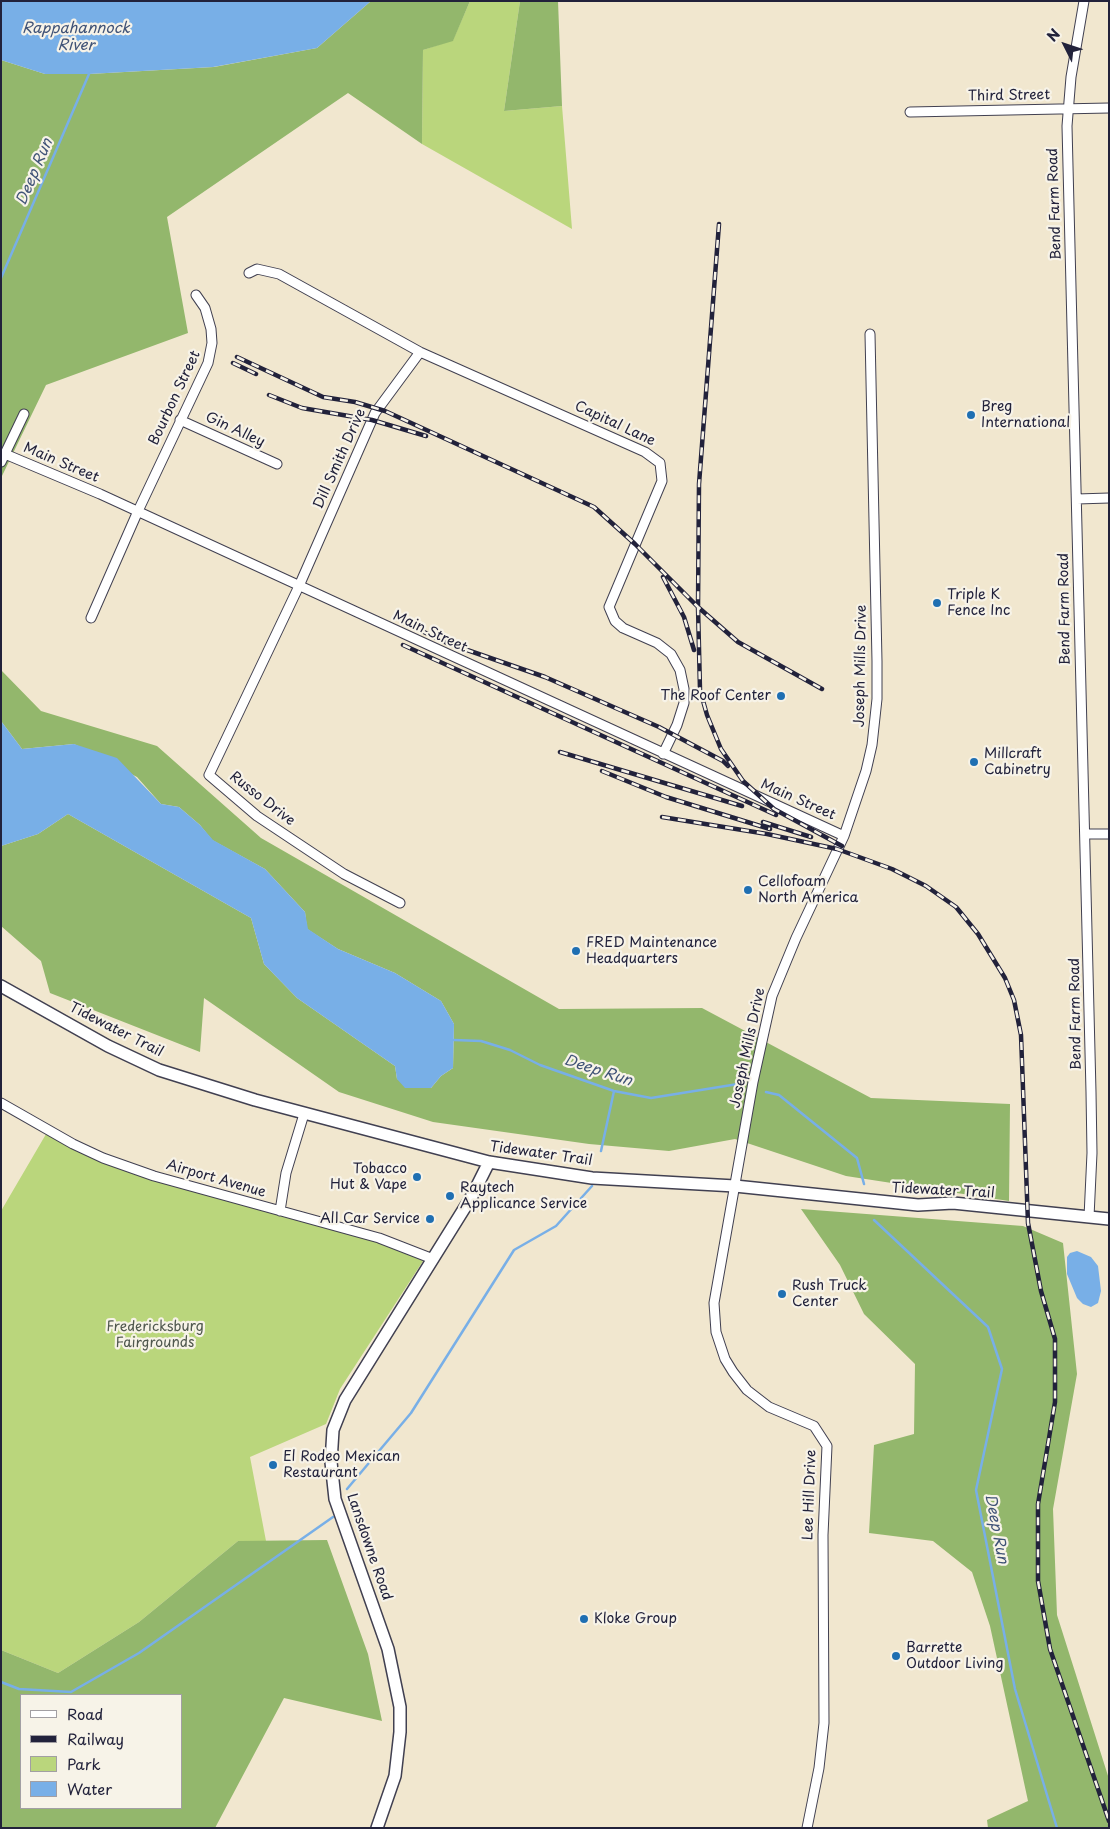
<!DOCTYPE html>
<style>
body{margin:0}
#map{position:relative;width:1110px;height:1829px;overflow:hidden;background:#f1e7cf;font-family:"Playpen Sans",sans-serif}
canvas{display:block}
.frame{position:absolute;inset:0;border:2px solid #22223b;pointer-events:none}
.legend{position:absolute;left:20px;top:1694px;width:162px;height:115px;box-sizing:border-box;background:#f7f3e8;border:1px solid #a29fa3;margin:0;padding:6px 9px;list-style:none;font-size:15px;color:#22223b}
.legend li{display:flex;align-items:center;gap:10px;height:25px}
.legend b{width:25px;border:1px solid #a29fa3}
.north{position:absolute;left:1040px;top:20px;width:50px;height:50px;-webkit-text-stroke:4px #f7f3e8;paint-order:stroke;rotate:311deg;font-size:14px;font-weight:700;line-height:20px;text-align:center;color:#22223b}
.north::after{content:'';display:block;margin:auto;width:18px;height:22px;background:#22223b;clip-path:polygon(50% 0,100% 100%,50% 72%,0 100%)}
</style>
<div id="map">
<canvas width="1110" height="1829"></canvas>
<div class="frame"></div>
<ul class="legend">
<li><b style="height:6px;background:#fff"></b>Road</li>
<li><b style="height:6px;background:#22223b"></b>Railway</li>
<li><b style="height:14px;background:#bad67c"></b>Park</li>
<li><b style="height:14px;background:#78afe7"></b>Water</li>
</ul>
<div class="north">N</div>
</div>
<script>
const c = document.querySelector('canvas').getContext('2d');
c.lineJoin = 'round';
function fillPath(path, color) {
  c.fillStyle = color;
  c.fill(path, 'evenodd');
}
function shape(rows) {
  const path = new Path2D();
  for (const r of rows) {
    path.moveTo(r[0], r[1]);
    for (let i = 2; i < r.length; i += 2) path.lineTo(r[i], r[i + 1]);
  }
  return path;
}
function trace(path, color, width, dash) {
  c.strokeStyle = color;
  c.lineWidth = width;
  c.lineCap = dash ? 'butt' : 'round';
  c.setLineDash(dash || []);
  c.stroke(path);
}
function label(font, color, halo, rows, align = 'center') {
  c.font = font + ' "Playpen Sans",sans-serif';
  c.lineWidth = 4.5;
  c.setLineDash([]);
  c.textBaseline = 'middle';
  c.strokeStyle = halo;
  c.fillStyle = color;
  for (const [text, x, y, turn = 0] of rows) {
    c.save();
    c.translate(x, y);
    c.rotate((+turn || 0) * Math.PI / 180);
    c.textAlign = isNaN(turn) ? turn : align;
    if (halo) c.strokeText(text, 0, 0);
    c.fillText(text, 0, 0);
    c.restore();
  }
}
fillPath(shape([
 [470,1,520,1,504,111,562,106,572,229,422,144,423,50,453,40],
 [49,1129,103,1158,400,1245,423,1261,340,1389,326,1424,250,1457,266,1541,238,1541,139,1622,58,1673,1,1650,1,1211]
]), '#bad67c');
fillPath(shape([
 [371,1,470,1,453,41,423,50,422,144,348,93,167,217,188,333,46,385,1,478,1,60,45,74,89,74,214,67,317,48],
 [520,1,558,1,562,106,504,111],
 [1,670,41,711,157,746,261,838,559,1009,702,1008,871,1098,1010,1104,1009,1201,846,1176,735,1139,669,1151,589,1144,433,1122,339,1092,204,998,200,1052,50,993,41,961,1,926,1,846,38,834,68,814,251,918,264,964,297,998,395,1066,397,1079,431,1088,441,1076,453,1068,454,1024,441,1001,395,973,338,949,307,929,305,912,265,869,212,840,200,825,179,807,161,804,137,777,74,744,22,749,1,721],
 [801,1209,1023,1226,1063,1243,1077,1374,1053,1509,1057,1615,1109,1779,1109,1828,988,1828,987,1820,1028,1801,990,1626,972,1572,933,1541,869,1533,874,1445,914,1434,915,1364,864,1314,840,1265],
 [327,1540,368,1654,382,1721,284,1698,215,1828,1,1828,1,1650,58,1673,139,1622,238,1541],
 [181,1695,181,1808,21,1808,21,1695]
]), '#93b76c');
fillPath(shape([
 [1,1,371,1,317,48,213,67,89,74,45,74,1,60],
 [1,721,22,749,74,744,117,758,161,804,179,807,200,825,213,840,265,869,305,912,308,929,338,949,395,973,441,1001,454,1024,453,1068,441,1076,431,1088,405,1088,397,1079,395,1066,297,998,264,964,251,918,68,814,38,834,1,846],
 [1077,1251,1091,1257,1098,1266,1101,1291,1098,1303,1091,1307,1083,1304,1077,1298,1067,1274,1067,1257,1070,1253]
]), '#78afe7');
trace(shape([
 [1,278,89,74],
 [454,1040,481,1041,510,1050,540,1065,614,1091,651,1098,738,1084],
 [766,1092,779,1095,857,1158,864,1184],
 [601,1151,614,1091],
 [874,1220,988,1327,1002,1369,976,1490,1015,1689,1057,1828],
 [347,1489,411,1413,514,1250,556,1226,592,1186],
 [1,1682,19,1689,71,1692,139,1653,333,1517]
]), '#78afe7', 2.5);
const minor = shape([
 [1084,1,1071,77,1067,126,1091,1092,1092,1153,1089,1217],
 [910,112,1109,108],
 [249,273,257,269,279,274,420,352,645,452,660,463,662,481,609,607,615,621,623,628,657,643,671,654,680,670,684,689,684,703,677,725,663,754],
 [180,420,277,464],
 [5,454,100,494,844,836],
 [1,462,24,414],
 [1077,499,1109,498],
 [91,618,138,511,208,363,212,343,211,329,205,308,196,295],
 [1085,834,1109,834],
 [400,903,344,874,257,816,209,775,299,586,375,413,420,352],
 [1,1103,73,1144,103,1158,154,1176,379,1238,433,1259],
 [280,1211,286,1173,304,1114],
 [807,1828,819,1768,824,1723,823,1535,827,1446,814,1426,769,1407,747,1390,733,1372,725,1359,716,1332,714,1303,753,1082,772,996,796,938,844,836,866,771,872,745,877,699,877,661,870,334]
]);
const major = shape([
 [1,986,108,1046,159,1070,255,1100,489,1162,592,1178,735,1186,918,1205,953,1203,1109,1219],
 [377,1828,395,1776,400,1732,400,1707,388,1649,335,1499,331,1462,333,1430,345,1400,472,1196,489,1162]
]);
trace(minor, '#414051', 11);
trace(major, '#414051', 14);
trace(minor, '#fff', 9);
trace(major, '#fff', 11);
const rail = shape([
 [719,224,699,484,698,607,700,690,707,715,721,749,743,781,774,809,842,846],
 [237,357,323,397,355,402,385,411,594,507,635,544,698,607,738,642,822,689],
 [233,363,256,374],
 [269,395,302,408,372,420,426,436],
 [663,577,684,617,694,650],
 [407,624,447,643,545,677,659,727,723,761,728,766],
 [403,645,776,815],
 [560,752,742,806],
 [602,771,666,797,770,829],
 [662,817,767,834,837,849,892,869,926,886,956,907,978,934,1005,978,1014,1000,1021,1035,1028,1223,1041,1291,1055,1339,1055,1402,1038,1504,1038,1581,1050,1649,1109,1821],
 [763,822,811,837]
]);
trace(rail, '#22223b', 4.5);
trace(rail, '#f7f3e8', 2.5, [8]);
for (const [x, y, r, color] of [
 [971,415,5,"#1f6fb2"],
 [937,603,5,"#1f6fb2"],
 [781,696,5,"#1f6fb2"],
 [974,762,5,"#1f6fb2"],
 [748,890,5,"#1f6fb2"],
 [576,951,5,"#1f6fb2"],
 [417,1177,5,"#1f6fb2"],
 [450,1196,5,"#1f6fb2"],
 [430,1219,5,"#1f6fb2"],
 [782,1294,5,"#1f6fb2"],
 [273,1465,5,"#1f6fb2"],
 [584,1619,5,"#1f6fb2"],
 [896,1656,5,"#1f6fb2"]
]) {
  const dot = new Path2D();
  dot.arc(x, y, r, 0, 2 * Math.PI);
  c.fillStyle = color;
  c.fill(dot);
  trace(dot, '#f7f3e8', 2);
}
label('14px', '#22223b', '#f7f3e8', [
 ["Third Street",1009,96,-1],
 ["Bend Farm Road",1055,204,-92],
 ["Bourbon Street",175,398,-65],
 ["Capital Lane",615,424,25],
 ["Gin Alley",235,430,25],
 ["Dill Smith Drive",340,459,-66],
 ["Main Street",61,463,23],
 ["Bend Farm Road",1065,609,-91],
 ["Main Street",430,632,25],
 ["Joseph Mills Drive",861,666,-89],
 ["Russo Drive",262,799,38],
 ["Main Street",798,800,24],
 ["Bend Farm Road",1076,1014,-91],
 ["Tidewater Trail",116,1030,27],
 ["Joseph Mills Drive",748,1048,-78],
 ["Tidewater Trail",541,1154,8],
 ["Airport Avenue",216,1179,16],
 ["Tidewater Trail",943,1191,3],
 ["Lee Hill Drive",810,1495,-88],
 ["Lansdowne Road",369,1547,71]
]);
label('14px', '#22223b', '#f7f3e8', [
 ["Breg",981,407],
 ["International",981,423],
 ["Triple K",947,595],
 ["Fence Inc",947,611],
 ["The Roof Center",771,696,"right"],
 ["Millcraft",984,754],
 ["Cabinetry",984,770],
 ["Cellofoam",758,882],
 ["North America",758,898],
 ["FRED Maintenance",586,943],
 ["Headquarters",586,959],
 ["Tobacco",407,1169,"right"],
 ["Hut & Vape",407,1185,"right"],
 ["Raytech",460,1188],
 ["Applicance Service",460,1204],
 ["All Car Service",420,1219,"right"],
 ["Rush Truck",792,1286],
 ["Center",792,1302],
 ["El Rodeo Mexican",283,1457],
 ["Restaurant",283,1473],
 ["Kloke Group",594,1619],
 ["Barrette",906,1648],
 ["Outdoor Living",906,1664]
], 'left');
label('14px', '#50584e', '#f7f3e8', [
 ["Fredericksburg",155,1327],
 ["Fairgrounds",155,1343]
]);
label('italic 15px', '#405377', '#f7f3e8', [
 ["Rappahannock",76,29],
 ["River",76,46],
 ["Deep Run",35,172,-67],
 ["Deep Run",598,1071,18],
 ["Deep Run",996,1529,79]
]);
</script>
